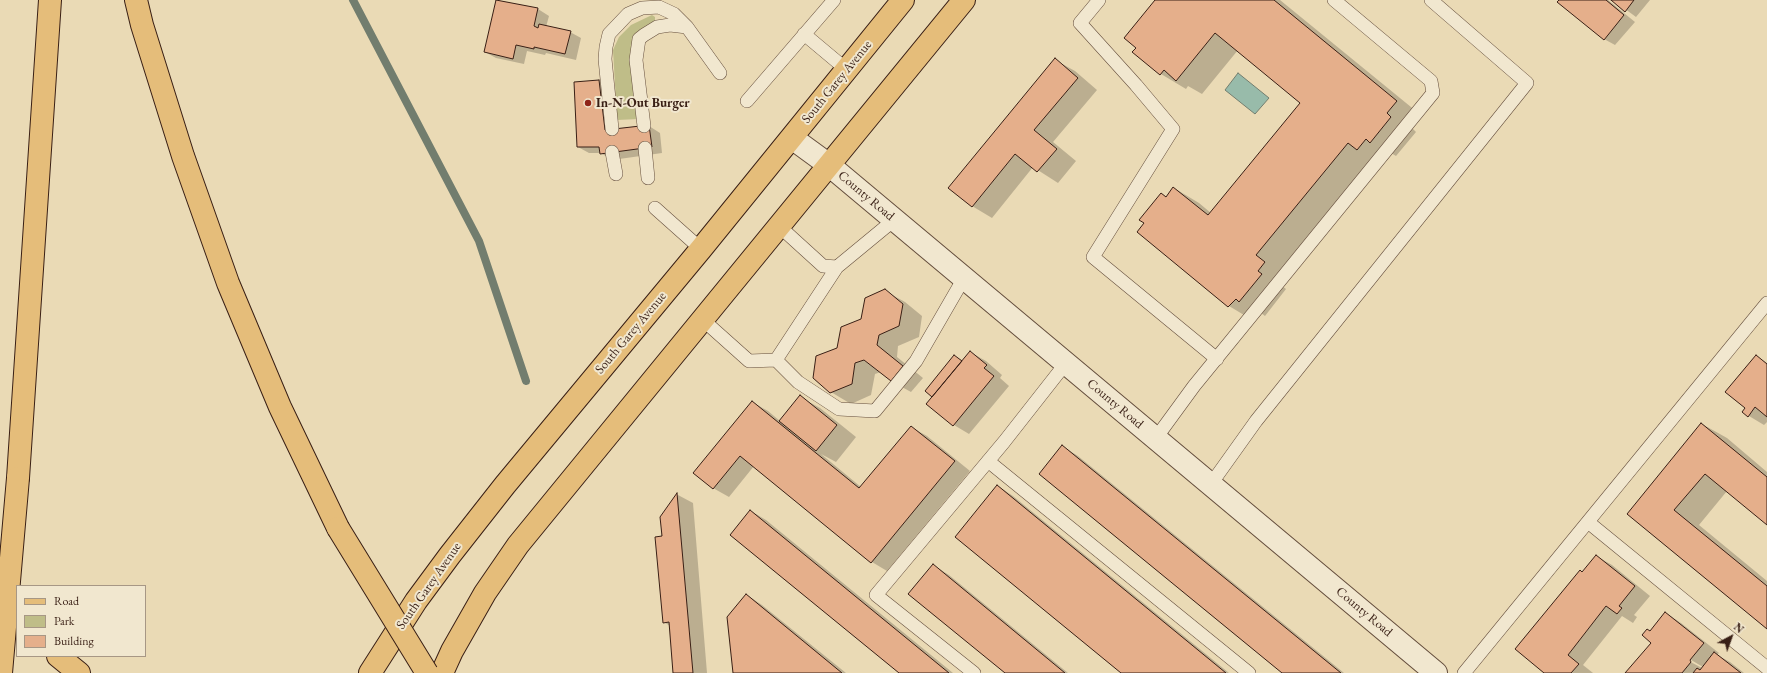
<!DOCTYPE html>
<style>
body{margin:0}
#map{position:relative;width:1767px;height:673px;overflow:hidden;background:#eadab5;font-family:"EB Garamond",serif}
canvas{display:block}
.legend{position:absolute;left:16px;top:585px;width:130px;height:72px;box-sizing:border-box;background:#f1e7cf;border:1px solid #a79785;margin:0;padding:5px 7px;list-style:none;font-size:12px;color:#391f15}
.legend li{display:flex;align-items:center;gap:8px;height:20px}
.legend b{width:20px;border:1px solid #a79785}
.north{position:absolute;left:1711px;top:617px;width:40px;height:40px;-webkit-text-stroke:3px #f1e7cf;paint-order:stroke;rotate:41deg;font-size:11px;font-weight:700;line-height:16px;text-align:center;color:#391f15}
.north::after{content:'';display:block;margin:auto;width:14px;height:18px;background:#391f15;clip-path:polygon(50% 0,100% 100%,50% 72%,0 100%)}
</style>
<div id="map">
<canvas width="1767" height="673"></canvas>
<ul class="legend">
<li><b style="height:5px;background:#e5bd7a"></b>Road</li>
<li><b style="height:11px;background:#bfbd88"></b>Park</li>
<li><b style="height:11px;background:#e5af8b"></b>Building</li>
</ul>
<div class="north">N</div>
</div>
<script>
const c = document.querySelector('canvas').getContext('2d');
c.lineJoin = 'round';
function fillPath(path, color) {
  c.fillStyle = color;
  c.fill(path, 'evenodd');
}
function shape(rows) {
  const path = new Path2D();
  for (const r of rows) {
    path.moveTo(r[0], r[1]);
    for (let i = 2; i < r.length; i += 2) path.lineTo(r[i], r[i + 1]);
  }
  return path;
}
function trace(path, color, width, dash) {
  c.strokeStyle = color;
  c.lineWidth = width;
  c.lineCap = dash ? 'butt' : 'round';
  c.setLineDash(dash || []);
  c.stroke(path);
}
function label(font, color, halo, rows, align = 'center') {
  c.font = font + ' "EB Garamond",serif';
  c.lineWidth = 4;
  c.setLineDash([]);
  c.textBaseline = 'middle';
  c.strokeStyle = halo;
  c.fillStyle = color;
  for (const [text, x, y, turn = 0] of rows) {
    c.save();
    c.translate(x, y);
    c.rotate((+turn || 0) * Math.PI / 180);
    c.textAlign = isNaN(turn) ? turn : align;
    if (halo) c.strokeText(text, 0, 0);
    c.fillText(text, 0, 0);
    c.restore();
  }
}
fillPath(shape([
 [652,15,655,17,655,21,643,29,639,119,617,120,613,50,619,37,631,25]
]), '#bfbd88');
const water = shape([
 [1238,73,1269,98,1255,114,1225,90,1238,73]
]);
fillPath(water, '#98bbaa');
trace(water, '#727d6e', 1);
fillPath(shape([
 [497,0,538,9,549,16,546,27,570,32,581,38,576,60,546,53,545,55,527,51,524,64,496,58,485,52],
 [1156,0,1280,0,1422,116,1412,128,1416,132,1396,156,1391,153,1282,286,1286,289,1265,316,1261,313,1254,321,1229,306,1138,232,1146,223,1162,194,1167,197,1174,188,1199,203,1211,213,1302,103,1238,50,1202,94,1188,86,1186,89,1161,74,1138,47],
 [1560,0,1608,0,1635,22,1615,45,1604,39],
 [1613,0,1650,0,1636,17],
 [1055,60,1075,71,1097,90,1053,142,1076,161,1058,183,1033,167,992,218,972,206],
 [599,81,610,88,615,130,649,126,660,133,662,153,612,160,601,153,589,153,578,147,575,83],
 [885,291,905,302,922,316,919,337,898,346,897,357,923,378,911,392,891,381,881,372,875,374,871,395,851,404,831,392,838,349],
 [970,352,986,361,1002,375,1000,378,1009,386,969,434,954,425,934,397,954,356,963,361],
 [1756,356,1767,363,1767,422,1764,425,1749,416,1746,408],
 [800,397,820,408,856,437,836,462,821,454,861,487,911,427,927,436,970,471,887,571,872,562,754,466,729,497,713,488,752,402,768,411,780,421],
 [1702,424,1727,438,1767,472,1767,524,1727,491,1699,525,1767,581,1767,628,1628,514],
 [1062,446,1078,456,1344,673,1284,673],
 [998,486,1013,496,1229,673,1122,673],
 [678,495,693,503,707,673,674,673,670,626,664,622,661,517],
 [751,511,766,520,953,673,900,673],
 [1596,556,1612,565,1650,596,1634,615,1637,617,1633,623,1622,616,1583,665,1593,673,1546,673,1582,573],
 [933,565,949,575,1068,673,1007,673],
 [747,595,762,605,846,673,734,673],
 [1666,613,1681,623,1719,653,1717,655,1730,662,1744,673,1627,673,1653,643,1651,632],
 [1686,657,1703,667,1702,668,1685,659]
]), '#0003');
trace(shape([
 [353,0,479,241,526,381]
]), '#727d6e', 8);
const building = shape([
 [496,0,538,8,534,26,538,28,539,24,571,31,565,54,534,47,534,49,516,45,513,59,484,52,496,0],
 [1155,0,1274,0,1397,101,1387,113,1391,117,1370,143,1366,139,1357,150,1348,143,1256,255,1265,262,1258,271,1262,274,1239,302,1236,299,1228,307,1137,232,1144,223,1139,220,1161,193,1166,197,1173,187,1208,215,1300,103,1215,33,1176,81,1164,70,1160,75,1132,52,1136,48,1124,38,1155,0],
 [1559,0,1606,0,1624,15,1604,40,1557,2,1559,0],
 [1611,0,1634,0,1625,12,1611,0],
 [1055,58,1078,78,1034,130,1057,149,1037,172,1015,154,972,207,948,188,1055,58],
 [599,80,605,130,649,125,652,147,600,154,599,147,577,147,574,82,599,80],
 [885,289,903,304,899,326,879,335,877,345,903,366,891,381,864,360,855,363,852,384,830,393,813,378,816,356,837,348,841,327,861,319,865,298,885,289],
 [970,351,987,365,984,368,994,376,953,426,926,404,970,351],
 [954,355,962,361,932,397,925,391,954,355],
 [1756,355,1767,364,1767,417,1755,407,1748,417,1742,412,1745,408,1725,392,1756,355],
 [800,395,837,425,816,451,779,421,800,395],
 [752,401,859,488,911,426,955,461,871,563,740,456,713,489,693,473,752,401],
 [1701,423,1767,477,1767,525,1705,474,1674,510,1767,586,1767,629,1627,514,1701,423],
 [1062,445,1341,673,1282,673,1039,474,1062,445],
 [997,485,1226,673,1121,673,955,537,997,485],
 [677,493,693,673,673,673,669,622,663,623,655,537,662,536,660,517,677,493],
 [750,510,949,673,899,673,730,535,750,510],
 [1596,555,1635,586,1619,606,1622,608,1617,614,1606,606,1568,655,1579,664,1571,673,1544,673,1515,649,1580,570,1582,572,1596,555],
 [933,564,1065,673,1005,673,908,594,933,564],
 [746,594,842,673,733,673,727,617,746,594],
 [1665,612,1704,643,1690,660,1691,662,1682,673,1625,673,1651,643,1642,635,1647,629,1650,631,1665,612],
 [1714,652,1741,673,1693,673,1697,668,1700,670,1714,652]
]);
fillPath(building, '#e5af8b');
trace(building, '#391f15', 1);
const service = shape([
 [1099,0,1080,23,1136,85,1173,129,1093,257,1217,359],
 [804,34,847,70],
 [747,101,834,0],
 [644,126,636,60,639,39,644,35,657,27,670,25,687,27],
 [612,129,605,59,606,47,609,34,628,14,642,8,659,7,674,14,687,27,720,73],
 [645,148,648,178],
 [612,152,616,174],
 [655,208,701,249],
 [779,226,823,266,837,267,894,220],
 [702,319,749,361,776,360,837,267],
 [776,360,798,382,839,409,875,411,916,361,964,278],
 [1156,438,1194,386,1433,93,1431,81,1334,0],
 [988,461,1249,673],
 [1211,484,1256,421,1527,83,1431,0],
 [1588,522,1767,668],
 [974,673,876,595,1004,442,1066,363],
 [1464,673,1767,303]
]);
const tertiary = shape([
 [792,138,829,165,1436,673]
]);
const primary = shape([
 [370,673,416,601,450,555,505,485,701,249,903,0],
 [442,673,452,651,485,593,518,545,964,0]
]);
const motorway = shape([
 [136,0,142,25,183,156,228,283,280,407,338,528],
 [18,478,50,0],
 [58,656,79,673]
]);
trace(service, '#654e3d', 14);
trace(tertiary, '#654e3d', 24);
trace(primary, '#391f15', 24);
trace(motorway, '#391f15', 24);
trace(service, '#f1e7cf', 13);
trace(tertiary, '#f1e7cf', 22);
trace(primary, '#e5bd7a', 22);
trace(motorway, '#e5bd7a', 22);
const motorwayBridge = shape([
 [338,528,427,673],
 [1,673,18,478]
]);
trace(motorwayBridge, '#391f15', 24, []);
trace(motorwayBridge, '#e5bd7a', 22);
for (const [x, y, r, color] of [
 [588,103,4,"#8f2418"]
]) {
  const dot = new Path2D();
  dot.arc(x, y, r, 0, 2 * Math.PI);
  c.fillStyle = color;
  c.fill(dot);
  trace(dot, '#f1e7cf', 1.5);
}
label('13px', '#391f15', '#f1e7cf', [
 ["South Garey Avenue",837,82,-51],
 ["County Road",866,196,40],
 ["South Garey Avenue",631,333,-50],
 ["County Road",1115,404,40],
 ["South Garey Avenue",429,586,-55],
 ["County Road",1364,612,40]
]);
label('bold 13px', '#391f15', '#f1e7cf', [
 ["In-N-Out Burger",596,103]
], 'left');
</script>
